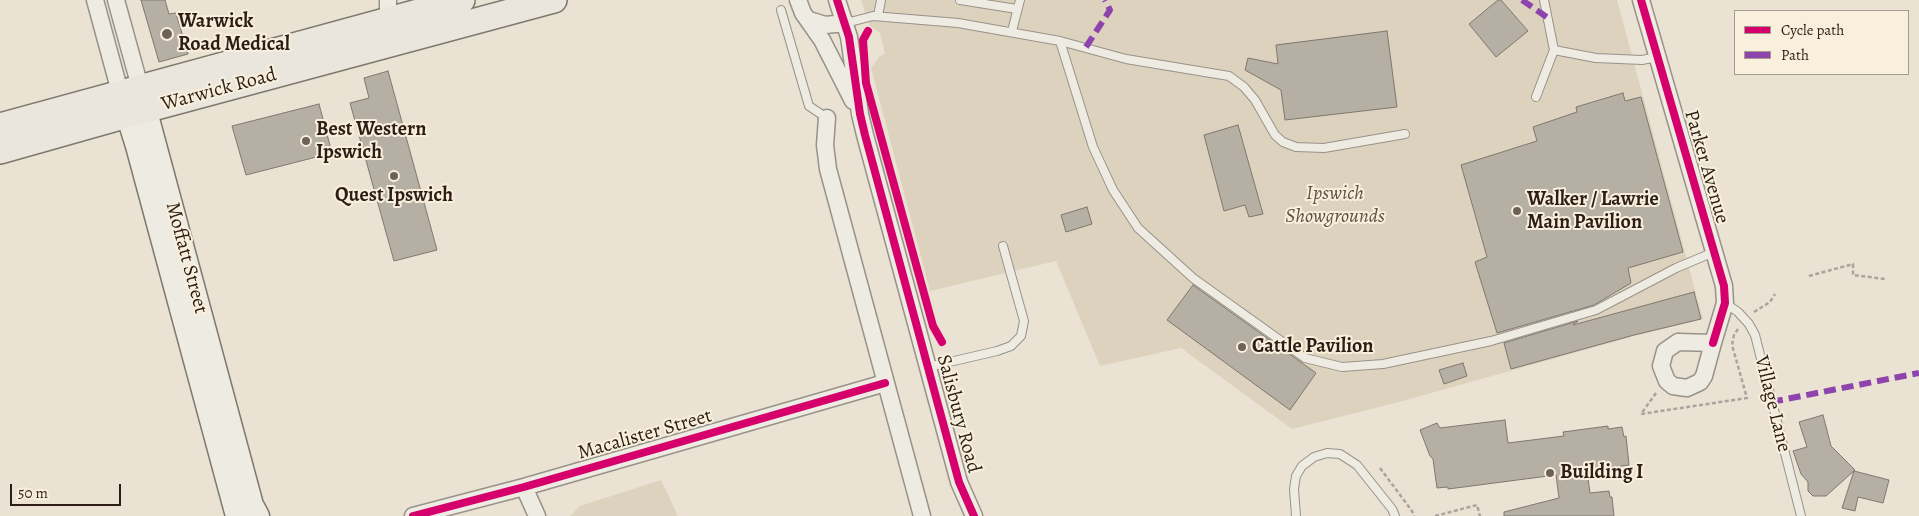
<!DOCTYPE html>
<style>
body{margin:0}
#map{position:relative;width:1919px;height:516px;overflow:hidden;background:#eae3d3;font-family:Alegreya,serif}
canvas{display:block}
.legend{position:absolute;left:1734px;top:10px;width:175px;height:65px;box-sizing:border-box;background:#f8efdc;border:1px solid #a69b8d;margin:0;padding:6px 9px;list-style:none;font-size:15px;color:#2c1d16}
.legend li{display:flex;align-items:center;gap:10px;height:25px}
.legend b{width:25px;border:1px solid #a69b8d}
.scale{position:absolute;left:10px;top:484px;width:111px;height:22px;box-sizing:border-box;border:2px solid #2c1d16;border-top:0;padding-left:6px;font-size:15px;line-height:18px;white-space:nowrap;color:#2c1d16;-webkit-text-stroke:4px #f8efdc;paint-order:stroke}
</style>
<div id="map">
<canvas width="1919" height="516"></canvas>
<ul class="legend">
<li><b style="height:6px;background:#d6006c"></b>Cycle path</li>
<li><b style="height:6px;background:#8e44ad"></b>Path</li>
</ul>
<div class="scale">50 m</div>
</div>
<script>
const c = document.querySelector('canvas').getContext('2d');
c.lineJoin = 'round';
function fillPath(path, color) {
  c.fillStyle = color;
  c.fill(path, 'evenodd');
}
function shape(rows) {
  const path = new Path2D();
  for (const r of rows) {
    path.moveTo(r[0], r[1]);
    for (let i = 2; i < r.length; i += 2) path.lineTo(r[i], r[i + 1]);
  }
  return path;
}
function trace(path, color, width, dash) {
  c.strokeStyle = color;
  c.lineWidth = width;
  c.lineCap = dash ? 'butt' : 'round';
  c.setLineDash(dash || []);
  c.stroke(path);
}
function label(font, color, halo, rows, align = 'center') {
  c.font = font + ' Alegreya,serif';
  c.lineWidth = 4;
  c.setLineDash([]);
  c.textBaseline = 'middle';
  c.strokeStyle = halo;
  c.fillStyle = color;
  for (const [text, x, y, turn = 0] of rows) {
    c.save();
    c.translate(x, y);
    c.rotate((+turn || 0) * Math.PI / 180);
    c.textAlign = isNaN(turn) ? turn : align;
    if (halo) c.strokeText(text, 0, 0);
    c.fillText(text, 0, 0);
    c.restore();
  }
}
fillPath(shape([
 [861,0,1617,0,1703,319,1635,336,1399,402,1292,429,1181,348,1100,366,1056,261,930,291,871,68,880,56,885,54,880,33,870,26],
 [661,480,678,516,570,516,580,506]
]), '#ddd2bd');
const building = shape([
 [141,0,165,0,169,14,176,13,188,54,159,62,141,0],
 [1498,0,1501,0,1528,31,1496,57,1469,24,1498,0],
 [1387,31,1397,107,1285,120,1281,90,1245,70,1248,58,1278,64,1276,45,1387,31],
 [388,71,437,250,394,261,350,103,369,98,364,78,388,71],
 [1623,93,1625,101,1641,97,1683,252,1628,268,1631,283,1594,305,1497,333,1475,262,1487,257,1461,165,1537,141,1533,127,1577,112,1576,107,1623,93],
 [319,104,332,153,246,175,232,126,319,104],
 [1238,125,1263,214,1249,217,1245,205,1224,211,1204,135,1238,125],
 [1087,207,1092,224,1066,232,1061,215,1087,207],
 [1193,285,1316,373,1290,410,1167,320,1193,285],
 [1694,292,1701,319,1634,335,1511,369,1504,343,1578,321,1573,325,1694,292],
 [1463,363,1467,376,1444,384,1439,370,1463,363],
 [1823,415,1831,446,1855,470,1826,496,1813,496,1808,491,1808,482,1801,474,1793,451,1807,447,1799,422,1823,415],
 [1505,420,1508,443,1564,436,1563,432,1608,426,1608,429,1622,427,1624,437,1626,436,1629,465,1587,471,1590,493,1609,491,1610,497,1612,497,1614,516,1504,516,1504,512,1559,498,1556,475,1448,489,1448,487,1437,488,1433,459,1430,456,1420,430,1437,423,1440,428,1505,420],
 [1854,471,1889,480,1883,503,1858,497,1855,511,1842,508,1854,471]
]);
fillPath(building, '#b5afa4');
trace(building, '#7e786f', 1);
const service = shape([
 [960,0,1017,9],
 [1544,0,1554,50],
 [781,10,809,106,827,118],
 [878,16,881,0],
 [846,23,873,16,958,23,1060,41,1126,59,1229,76,1244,87,1255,100,1275,135,1283,142,1296,147,1324,148,1405,134],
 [1012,31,1020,0],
 [1060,41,1093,147,1113,190,1138,228,1193,278,1305,358,1342,367,1383,364,1491,341,1596,310,1676,268,1714,252],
 [1536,97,1554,50,1596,58,1642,60,1657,57],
 [1725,303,1738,312,1749,324,1755,335,1801,516],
 [928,367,997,351,1011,346,1021,336,1024,321,1003,246],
 [1296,516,1294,489,1296,476,1302,466,1314,457,1327,453,1340,454,1357,465,1392,509,1395,516]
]);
const minor = shape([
 [95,0,120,92],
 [116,0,140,87],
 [388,0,388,19],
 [798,0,803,13,822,40,853,101],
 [837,0,849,37,860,114,865,135,959,482,974,516],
 [1641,0,1724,286,1725,303,1713,343],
 [809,20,825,25,846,23],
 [827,118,825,145,828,169,922,516],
 [1678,342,1713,343,1704,376,1700,382,1687,388,1673,386,1667,381,1661,366,1665,351,1678,342],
 [524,487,537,516],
 [413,516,524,487,885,383]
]);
const secondary = shape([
 [141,93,252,505,258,516],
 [122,98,137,146,237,516]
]);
const primary = shape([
 [0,126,462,0],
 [0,151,145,110,554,0]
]);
trace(service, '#989289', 10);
trace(minor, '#989289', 19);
trace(secondary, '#7e786f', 25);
trace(primary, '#7e786f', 28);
trace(shape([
 [1809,276,1853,264,1853,275,1885,279],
 [1754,312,1770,302,1775,294],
 [1656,393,1641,414,1747,398,1732,345,1734,335,1738,329],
 [1380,468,1412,511,1414,516],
 [1435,516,1477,505,1480,516]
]), '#a9a59e', 2.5, [4, 2.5]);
trace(service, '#eeebe2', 8);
trace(minor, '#eeebe2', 16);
trace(secondary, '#eeebe2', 22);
trace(primary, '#ebe6dd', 25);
trace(shape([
 [1522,0,1548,18],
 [1086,47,1110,10,1105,0],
 [1771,402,1919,373]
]), '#8e44ad', 6, [12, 6]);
trace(shape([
 [837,0,849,37,860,114,865,135,959,482,974,516],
 [1641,0,1724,286,1725,303,1713,343],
 [868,31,863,40,866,83,933,326,942,342],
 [413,516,524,487,885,383]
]), '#d6006c', 8);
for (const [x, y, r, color] of [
 [167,34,6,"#6e6258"],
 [306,141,5,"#6e6258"],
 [394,176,5,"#6e6258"],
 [1517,211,5,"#6e6258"],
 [1242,347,5,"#6e6258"],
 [1550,473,5,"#6e6258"]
]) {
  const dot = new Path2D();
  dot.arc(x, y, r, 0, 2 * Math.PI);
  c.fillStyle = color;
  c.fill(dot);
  trace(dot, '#f8efdc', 2);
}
label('bold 20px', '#2c1d16', '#f8efdc', [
 ["Warwick",178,22],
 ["Road Medical",178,45],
 ["Best Western",316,130],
 ["Ipswich",316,153],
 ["Quest Ipswich",394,196,"center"],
 ["Walker / Lawrie",1527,200],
 ["Main Pavilion",1527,223],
 ["Cattle Pavilion",1252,347],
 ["Building I",1560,473]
], 'left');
label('20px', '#2c1d16', '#f8efdc', [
 ["Warwick Road",219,90,-15],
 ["Parker Avenue",1706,167,74],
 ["Moffatt Street",186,258,75],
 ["Village Lane",1772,404,76],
 ["Salisbury Road",958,414,75],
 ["Macalister Street",645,435,-16]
]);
label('italic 20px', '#5e4f43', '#f8efdc', [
 ["Ipswich",1335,194],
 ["Showgrounds",1335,217]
]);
</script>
